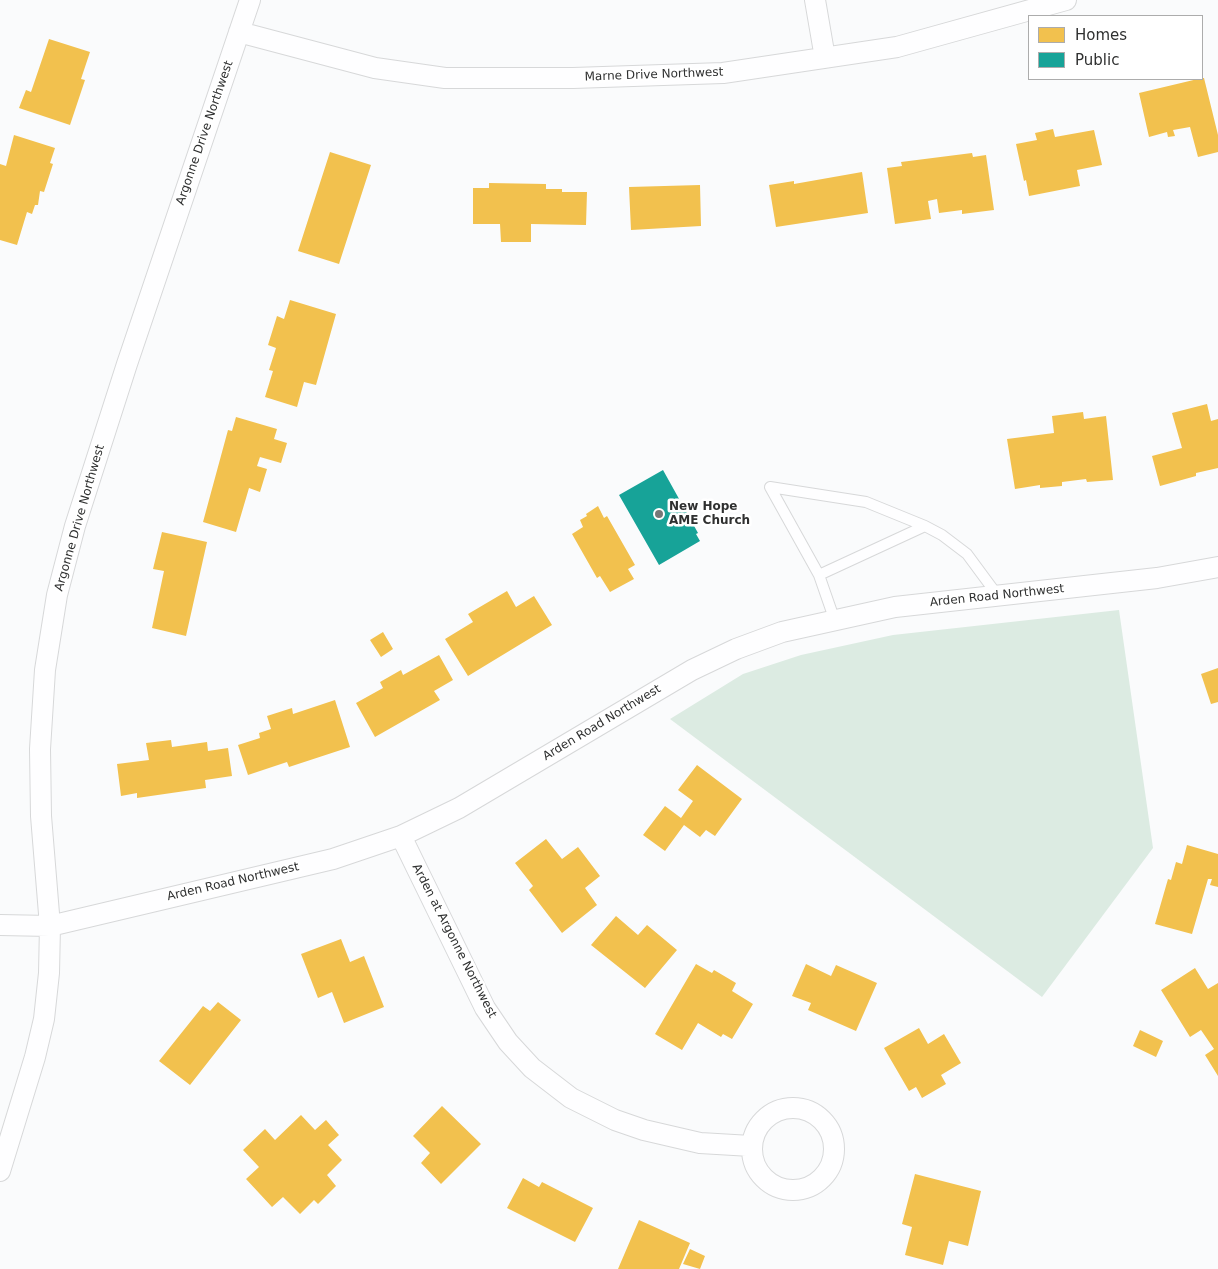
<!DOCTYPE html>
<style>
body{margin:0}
#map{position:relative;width:1218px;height:1269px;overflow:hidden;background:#fafbfc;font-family:"DejaVu Sans",sans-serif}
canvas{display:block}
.legend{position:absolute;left:1028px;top:15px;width:175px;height:65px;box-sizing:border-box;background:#fff;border:1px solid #acacac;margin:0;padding:6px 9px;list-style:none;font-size:15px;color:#2f3030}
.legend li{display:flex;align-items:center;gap:10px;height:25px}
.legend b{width:25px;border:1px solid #acacac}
</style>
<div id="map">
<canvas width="1218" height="1269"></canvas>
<ul class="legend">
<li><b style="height:14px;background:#f2c14e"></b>Homes</li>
<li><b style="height:14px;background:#17a398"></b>Public</li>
</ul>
</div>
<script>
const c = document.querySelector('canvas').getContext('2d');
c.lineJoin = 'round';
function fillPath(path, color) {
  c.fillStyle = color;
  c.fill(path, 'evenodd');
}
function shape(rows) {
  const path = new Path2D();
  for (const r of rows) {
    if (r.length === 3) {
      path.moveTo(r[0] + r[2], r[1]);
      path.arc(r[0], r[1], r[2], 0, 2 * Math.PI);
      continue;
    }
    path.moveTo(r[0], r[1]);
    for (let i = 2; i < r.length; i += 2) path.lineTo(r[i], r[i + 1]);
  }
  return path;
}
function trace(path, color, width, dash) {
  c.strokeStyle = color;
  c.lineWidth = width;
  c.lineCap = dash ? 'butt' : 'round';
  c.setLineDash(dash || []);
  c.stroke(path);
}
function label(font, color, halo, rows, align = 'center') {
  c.font = font + ' "DejaVu Sans",sans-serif';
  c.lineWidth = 5;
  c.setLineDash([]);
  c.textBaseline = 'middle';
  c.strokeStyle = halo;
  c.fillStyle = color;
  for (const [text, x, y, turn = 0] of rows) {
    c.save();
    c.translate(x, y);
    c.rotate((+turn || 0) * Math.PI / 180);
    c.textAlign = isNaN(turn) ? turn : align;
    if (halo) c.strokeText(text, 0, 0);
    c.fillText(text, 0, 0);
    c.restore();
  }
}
fillPath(shape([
 [1119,610,1153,848,1042,997,670,719,743,674,801,655,893,635]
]), '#dcebe2');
fillPath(shape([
 [49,39,90,52,81,79,85,80,70,125,19,108,26,90,31,92],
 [1202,78,1204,78,1218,135,1218,152,1198,157,1190,127,1173,130,1175,136,1168,137,1167,132,1149,137,1139,93],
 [1053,129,1055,137,1094,130,1102,165,1077,170,1080,186,1029,196,1026,180,1024,181,1016,144,1037,140,1035,133],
 [14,135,55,148,50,163,53,164,44,192,40,191,38,205,35,205,32,214,27,212,17,245,0,240,0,164,6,166],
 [330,152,371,165,339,264,298,251],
 [972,153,973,157,986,155,994,210,962,214,962,210,939,213,937,199,928,201,931,219,895,224,887,168,902,166,901,162],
 [862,172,868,213,776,227,769,185,794,181,794,184],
 [489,183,546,184,546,189,562,189,562,192,587,192,586,225,531,224,531,242,501,242,500,224,473,224,473,188,489,188],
 [700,185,701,226,631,230,629,187],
 [290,300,336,314,316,385,304,382,297,407,265,397,273,371,269,370,276,348,268,345,277,316,284,319],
 [1207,404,1211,421,1218,419,1218,468,1196,473,1196,476,1160,486,1152,456,1182,448,1172,413],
 [1083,412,1084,419,1106,416,1113,480,1087,482,1086,479,1062,482,1062,486,1040,488,1040,485,1015,489,1007,439,1054,433,1052,416],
 [236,417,277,429,274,439,287,443,281,463,260,457,257,466,267,469,260,492,249,488,236,532,203,522,228,430,232,431],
 [598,506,604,518,607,516,635,565,628,569,634,579,610,592,600,576,597,578,572,534,583,527,580,520,587,516,586,514],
 [162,532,207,542,186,636,152,628,164,571,153,569],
 [507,591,516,607,534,596,552,625,468,676,445,639,473,622,468,614],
 [383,632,393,649,381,657,370,640],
 [439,655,453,680,434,691,440,700,375,737,356,703,383,688,380,682,401,670,403,675],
 [1218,668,1218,702,1211,704,1201,674],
 [335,700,350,747,289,767,287,762,248,775,238,745,260,738,259,733,271,729,267,716,292,708,293,714],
 [171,740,172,747,207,742,208,751,228,748,232,776,205,780,206,788,137,798,137,793,121,796,117,764,149,760,146,743],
 [697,765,742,799,715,836,706,830,700,837,684,825,665,851,643,835,665,806,681,818,693,801,678,790],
 [546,839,562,859,578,847,600,876,585,888,597,905,562,933,529,890,533,886,515,863],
 [1187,845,1218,854,1218,887,1210,885,1212,879,1208,879,1192,934,1155,924,1168,879,1171,880,1176,862,1182,864],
 [616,916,638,935,647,925,677,950,645,988,591,945],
 [341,939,350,962,364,956,384,1007,344,1023,332,992,318,998,301,954],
 [696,964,712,973,714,970,736,983,732,991,753,1004,732,1039,723,1034,721,1037,698,1023,682,1050,655,1034],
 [806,964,831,976,836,965,877,983,856,1031,808,1010,811,1003,792,996],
 [1195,968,1208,989,1218,983,1218,1076,1205,1055,1214,1049,1201,1030,1190,1037,1161,990],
 [218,1002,241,1020,190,1085,159,1061,203,1006,210,1011],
 [919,1028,928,1044,944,1034,961,1063,941,1075,946,1084,922,1098,916,1087,909,1091,884,1048],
 [1140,1030,1163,1041,1156,1057,1133,1046],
 [442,1106,481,1144,441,1184,421,1163,430,1153,413,1136],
 [301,1115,315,1130,326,1120,339,1135,328,1145,342,1160,327,1175,336,1186,318,1204,314,1200,300,1214,283,1197,272,1207,246,1179,259,1167,243,1150,265,1129,275,1140],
 [915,1174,981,1191,968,1246,949,1241,943,1265,905,1255,912,1227,902,1224],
 [523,1178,539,1187,542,1182,593,1208,575,1242,507,1208],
 [639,1220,690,1243,679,1269,618,1269],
 [690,1249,705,1256,700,1269,683,1264]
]), '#f2c14e');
fillPath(shape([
 [663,470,698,533,696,534,700,541,659,565,619,495]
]), '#17a398');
const service = shape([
 [819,575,770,487,866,502,925,526],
 [835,621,819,575,925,526,942,535,967,554,998,596]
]);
const minor = shape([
 [815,0,825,58],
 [239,32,375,68,445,78,573,78,723,73,897,47,1066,0],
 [401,836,485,1008,508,1042,532,1068,571,1098,615,1120,644,1130,700,1143,751,1146],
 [0,925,50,926,333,859,401,836,459,808,692,670,736,649,782,632,895,607,1157,578,1218,567],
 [793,1149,41],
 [0,1171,35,1057,44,1019,49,973,50,926,41,816,40,749,45,670,57,595,75,526,127,364,250,0]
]);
trace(service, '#d7d8d9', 12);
trace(minor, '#d7d8d9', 22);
trace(service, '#fefeff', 10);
trace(minor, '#fefeff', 20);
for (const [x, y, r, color] of [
 [659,514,5,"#767777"]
]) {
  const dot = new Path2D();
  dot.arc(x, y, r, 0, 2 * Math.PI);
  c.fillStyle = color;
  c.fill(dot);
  trace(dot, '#fff', 2);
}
label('12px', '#2f3030', '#fff', [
 ["Marne Drive Northwest",654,75,-2],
 ["Argonne Drive Northwest",205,133,-71],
 ["Argonne Drive Northwest",80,518,-74],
 ["Arden Road Northwest",997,596,-6],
 ["Arden Road Northwest",602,723,-31],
 ["Arden Road Northwest",233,882,-13],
 ["Arden at Argonne Northwest",454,941,63]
]);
label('bold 12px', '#2f3030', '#fff', [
 ["New Hope",669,507],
 ["AME Church",669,521]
], 'left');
</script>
